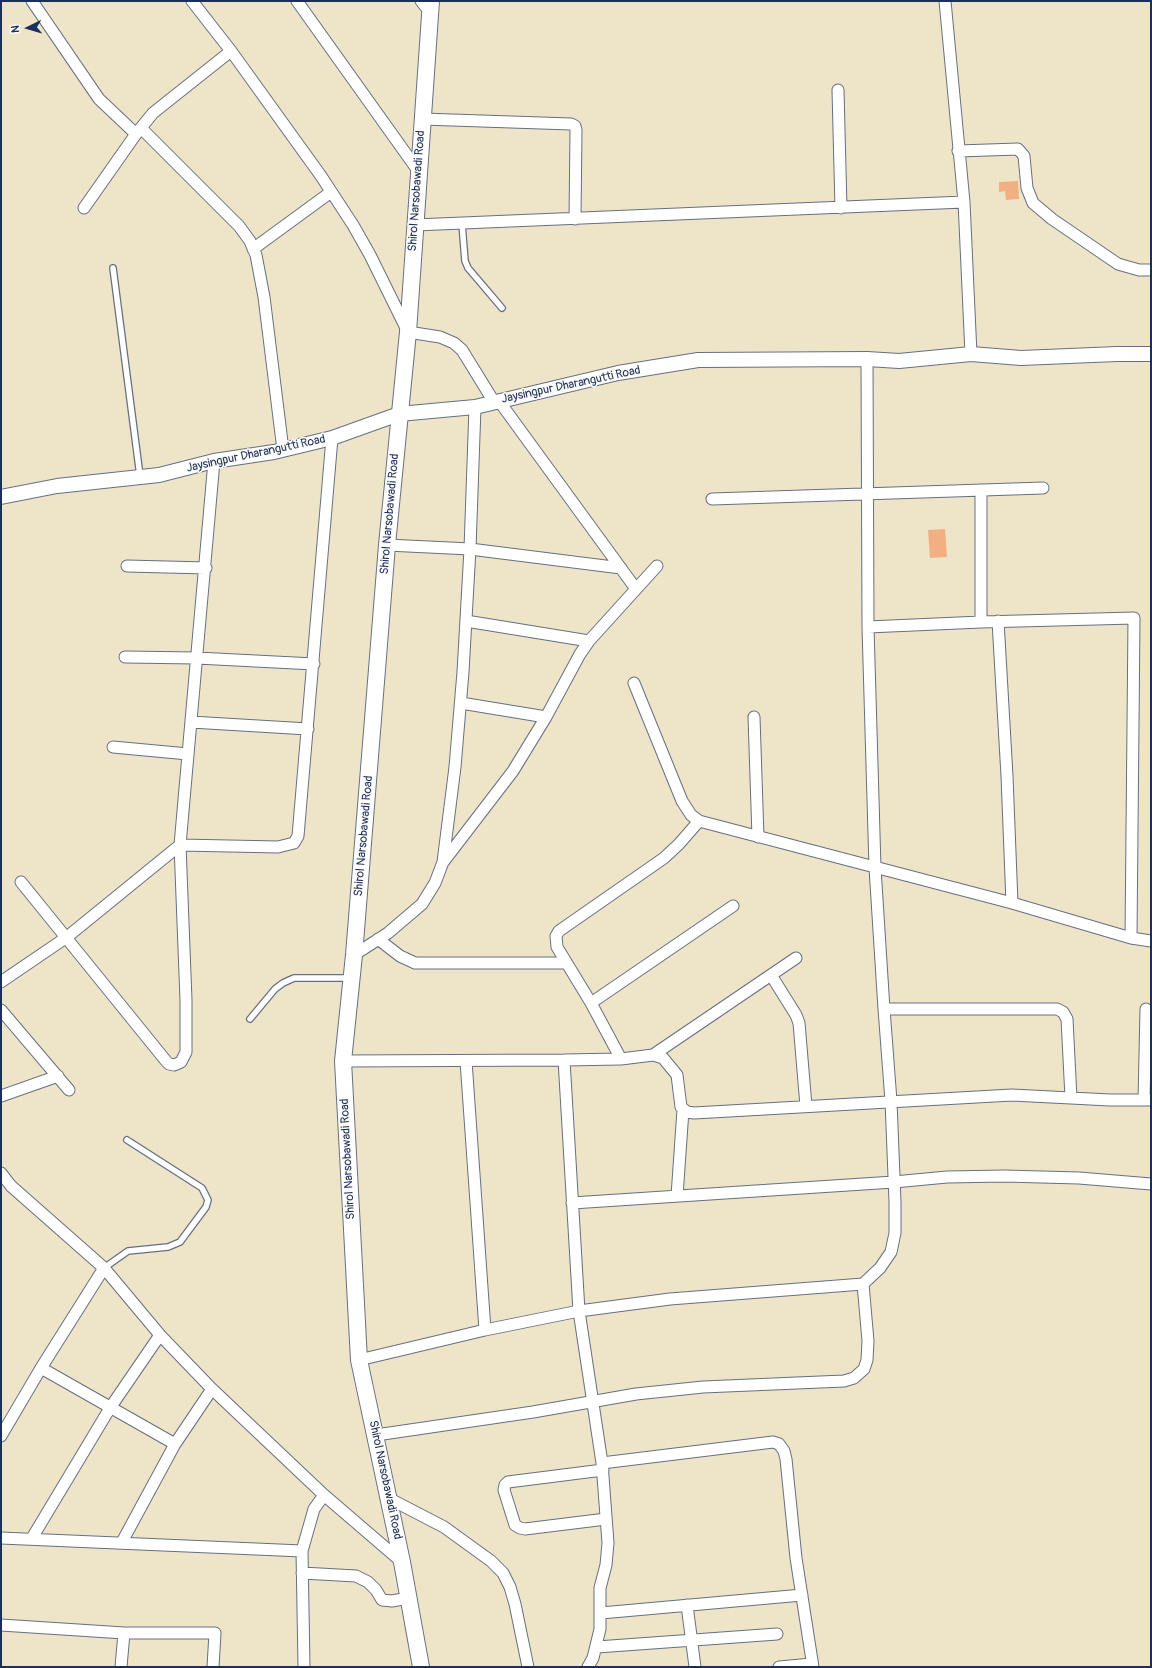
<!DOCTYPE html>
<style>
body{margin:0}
#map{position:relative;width:1152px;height:1668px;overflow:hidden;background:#eee5c8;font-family:Pangolin,sans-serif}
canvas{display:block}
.frame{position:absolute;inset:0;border:2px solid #1b2f5e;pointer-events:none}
.north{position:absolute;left:8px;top:8px;width:40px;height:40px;-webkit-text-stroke:3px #fdfcf7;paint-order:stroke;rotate:265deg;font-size:11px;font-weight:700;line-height:16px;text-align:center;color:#1b2f5e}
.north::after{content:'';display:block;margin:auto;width:14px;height:18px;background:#1b2f5e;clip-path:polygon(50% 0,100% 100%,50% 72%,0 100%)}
</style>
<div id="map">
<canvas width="1152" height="1668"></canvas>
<div class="frame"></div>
<div class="north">N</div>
</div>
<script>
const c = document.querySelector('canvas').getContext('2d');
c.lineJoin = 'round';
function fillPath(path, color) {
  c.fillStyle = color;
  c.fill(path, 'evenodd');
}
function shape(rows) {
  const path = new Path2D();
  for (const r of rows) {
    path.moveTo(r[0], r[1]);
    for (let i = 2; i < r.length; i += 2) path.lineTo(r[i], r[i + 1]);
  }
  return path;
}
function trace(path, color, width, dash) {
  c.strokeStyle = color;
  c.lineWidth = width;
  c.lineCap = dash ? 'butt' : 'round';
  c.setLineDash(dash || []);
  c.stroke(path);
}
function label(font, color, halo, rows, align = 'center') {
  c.font = font + ' Pangolin,sans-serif';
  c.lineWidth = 3;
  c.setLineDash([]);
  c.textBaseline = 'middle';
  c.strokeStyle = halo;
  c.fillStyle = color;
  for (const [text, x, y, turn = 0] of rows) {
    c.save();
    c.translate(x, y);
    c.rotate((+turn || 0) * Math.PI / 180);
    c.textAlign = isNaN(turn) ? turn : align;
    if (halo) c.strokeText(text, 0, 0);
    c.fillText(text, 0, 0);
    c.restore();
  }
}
fillPath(shape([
 [1018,181,1019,199,1006,200,1005,191,999,192,999,182],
 [945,529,947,557,930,558,928,530]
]), '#f2af81');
const service = shape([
 [462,224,465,261,468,268,502,308],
 [113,268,140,476],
 [250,1019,275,989,283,983,294,978,350,978],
 [104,1268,128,1251,168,1247,180,1242,206,1207,208,1200,202,1188,127,1140]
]);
const minor = shape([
 [32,1,99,99,136,134],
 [192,1,231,51,321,176,353,225,370,255,408,332,440,337,454,343,462,350,494,402],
 [297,1,419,172],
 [421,1,429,11],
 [945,1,964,202,971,354],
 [838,90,841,208],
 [422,119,571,124,575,126,576,130,575,219],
 [141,128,239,226,250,241,256,255,264,297,283,450],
 [958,151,1018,149,1024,156,1027,188,1033,203,1052,219,1118,264,1139,270,1151,270],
 [84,208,136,134,153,113,231,51],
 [415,225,964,202],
 [253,249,331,192],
 [499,401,636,589],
 [981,490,981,622],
 [712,499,1043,488],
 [387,545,470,549,621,568],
 [127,566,206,568],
 [466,621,589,641],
 [998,621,1007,776,1012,903],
 [868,627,981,622,1134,618,1131,938],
 [125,657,197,658,314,664],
 [634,683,682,801,691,815,699,821,1012,903,1131,938,1151,941],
 [461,703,546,717],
 [754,717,758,837],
 [191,722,308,729],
 [113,747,188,754],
 [444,861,513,771,546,717,580,654,589,641,657,566],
 [21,882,166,1061,169,1064,174,1065,181,1062,186,1052,186,1000,180,845,278,847,294,843,298,836,332,438],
 [378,939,400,956,415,963,566,963],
 [354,955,388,933,422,904,435,883,443,862,455,767,463,672,470,549,475,407],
 [771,975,796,1015,799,1023,806,1106],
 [1,982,67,937,180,845,214,461],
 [591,1003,733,906],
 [884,1009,1057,1009,1063,1012,1067,1019,1071,1098],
 [1,1010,69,1090],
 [653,1055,796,958],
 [621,1059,591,1003,557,947,556,936,559,931,664,858,679,844,699,821],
 [564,1060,579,1311,602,1463,608,1543,606,1565,600,1588,600,1629,593,1658,588,1667],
 [343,1061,564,1060,621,1059,653,1055,663,1058,677,1075,681,1107,687,1112,694,1113,1012,1095,1110,1100,1151,1100],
 [466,1061,485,1330],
 [1,1096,58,1076],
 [1144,1100,1146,1009],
 [1,1173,11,1186,104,1268,160,1335,212,1389,324,1495,402,1562],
 [677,1196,683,1110],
 [572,1203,894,1182,947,1177,1004,1176,1079,1178,1151,1184],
 [359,1360,485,1330,579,1311,670,1299,863,1284,880,1268,891,1252,895,1233,895,1202,891,1101,884,1009,875,868,868,627,867,359],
 [41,1368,175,1444],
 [376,1435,533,1412,636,1394,703,1387,844,1381,854,1378,864,1369,867,1360,868,1341,863,1284],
 [1,1436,41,1368,104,1268],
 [602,1463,773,1442,779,1444,784,1451,786,1459,796,1558,813,1667],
 [603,1470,508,1482,505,1485,504,1490,515,1525,520,1528,525,1529,606,1519],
 [388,1498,444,1527,491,1561,503,1573,510,1587,515,1604,528,1667],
 [1,1538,302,1551],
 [32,1538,110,1408,160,1335],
 [122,1542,175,1444,212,1389],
 [302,1573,356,1576,368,1582,376,1590,382,1600,392,1601,408,1598],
 [687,1605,695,1667],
 [601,1613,802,1595],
 [1,1625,124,1633,215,1633,213,1667],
 [597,1647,777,1634],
 [121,1667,124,1633],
 [304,1667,302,1551,314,1509,324,1495],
 [779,1667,812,1664]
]);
const tertiary = shape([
 [1,497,57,486,159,475,214,461,274,452,332,438,399,414,475,407,618,373,698,360,867,359,899,361,971,354,1021,358,1117,354,1151,354]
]);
const secondary = shape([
 [421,1667,402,1562,359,1360,343,1061,354,955,387,545,408,332,431,1]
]);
trace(service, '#656f83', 8);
trace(minor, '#656f83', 13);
trace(tertiary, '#656f83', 16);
trace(secondary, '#656f83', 18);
trace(service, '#fff', 5.5);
trace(minor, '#fff', 11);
trace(tertiary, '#fff', 14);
trace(secondary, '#fff', 16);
label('12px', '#1b2f5e', '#fdfcf7', [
 ["Shirol Narsobawadi Road",417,191,-86],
 ["Jaysingpur Dharangutti Road",571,385,-12],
 ["Jaysingpur Dharangutti Road",256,454,-12],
 ["Shirol Narsobawadi Road",390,514,-85],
 ["Shirol Narsobawadi Road",364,836,-85],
 ["Shirol Narsobawadi Road",348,1159,-93],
 ["Shirol Narsobawadi Road",385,1480,78]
]);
</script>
